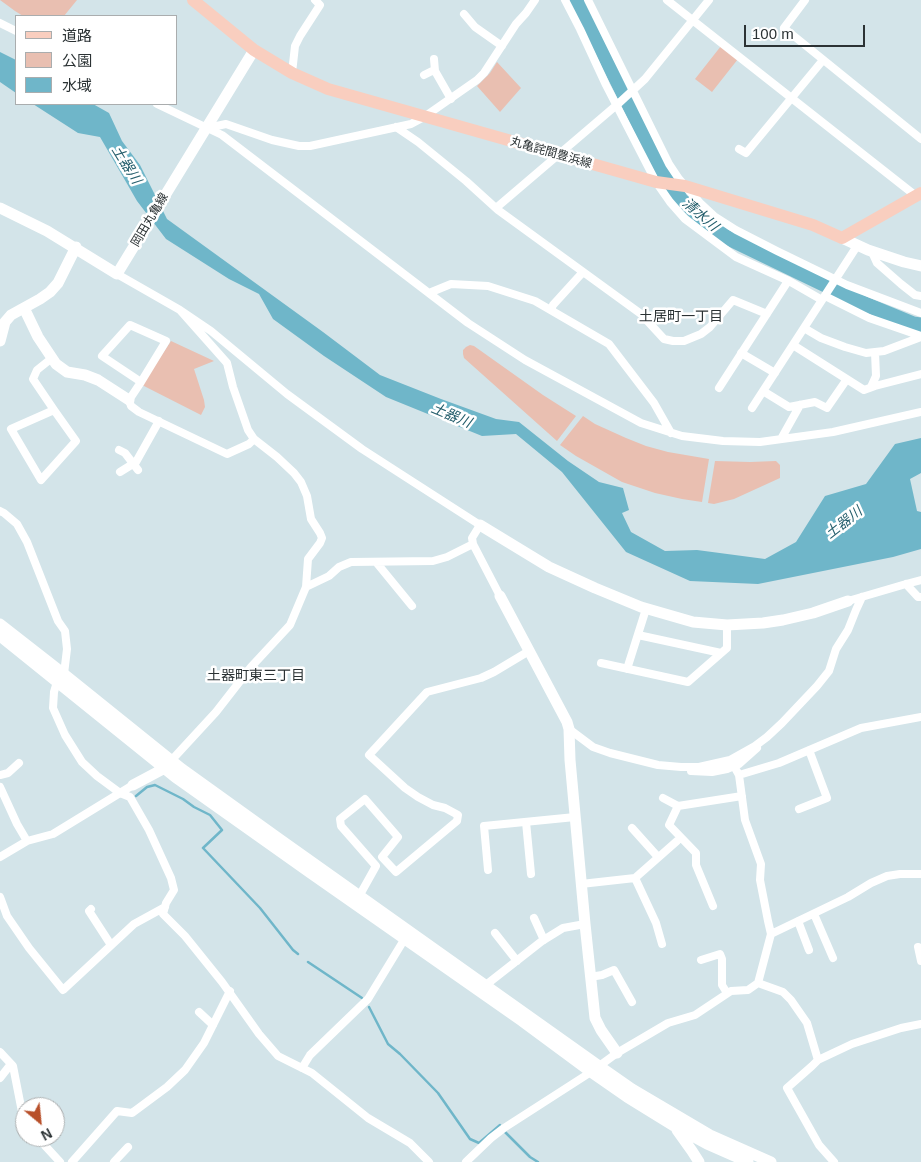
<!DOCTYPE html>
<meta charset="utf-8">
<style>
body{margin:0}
#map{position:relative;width:921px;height:1162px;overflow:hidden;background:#d3e4e9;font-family:Helvetica,"Noto Sans JP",sans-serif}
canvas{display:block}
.legend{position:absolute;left:15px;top:15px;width:162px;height:90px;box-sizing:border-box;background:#fff;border:1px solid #aaadae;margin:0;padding:6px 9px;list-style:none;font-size:15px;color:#2b3234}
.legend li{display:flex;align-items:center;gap:10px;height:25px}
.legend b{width:25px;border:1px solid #aaadae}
.north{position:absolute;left:15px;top:1097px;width:50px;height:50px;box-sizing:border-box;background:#fff;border:1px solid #aaadae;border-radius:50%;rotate:152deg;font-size:14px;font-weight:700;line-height:20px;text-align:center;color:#2b3234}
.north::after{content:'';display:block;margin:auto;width:18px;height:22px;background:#b8502a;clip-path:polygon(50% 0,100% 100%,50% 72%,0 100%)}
.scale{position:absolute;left:744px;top:25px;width:121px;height:22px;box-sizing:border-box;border:2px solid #2b3234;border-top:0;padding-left:6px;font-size:15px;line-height:18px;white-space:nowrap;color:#2b3234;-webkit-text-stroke:4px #fff;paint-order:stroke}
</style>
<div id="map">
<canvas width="921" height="1162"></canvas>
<ul class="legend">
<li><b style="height:6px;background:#f9cebf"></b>道路</li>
<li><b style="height:14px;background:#e9bfb1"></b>公園</li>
<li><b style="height:14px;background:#6fb6c9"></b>水域</li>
</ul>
<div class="north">N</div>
<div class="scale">100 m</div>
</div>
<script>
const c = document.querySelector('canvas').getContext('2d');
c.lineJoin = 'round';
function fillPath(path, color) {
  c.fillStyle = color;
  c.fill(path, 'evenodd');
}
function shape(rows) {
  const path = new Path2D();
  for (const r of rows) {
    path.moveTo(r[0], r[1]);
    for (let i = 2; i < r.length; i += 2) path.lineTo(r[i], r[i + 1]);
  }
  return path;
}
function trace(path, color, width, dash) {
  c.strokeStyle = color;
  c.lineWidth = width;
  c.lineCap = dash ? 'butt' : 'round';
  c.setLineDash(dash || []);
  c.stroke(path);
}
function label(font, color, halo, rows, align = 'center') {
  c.font = font + ' Helvetica,"Noto Sans JP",sans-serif';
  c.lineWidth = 5;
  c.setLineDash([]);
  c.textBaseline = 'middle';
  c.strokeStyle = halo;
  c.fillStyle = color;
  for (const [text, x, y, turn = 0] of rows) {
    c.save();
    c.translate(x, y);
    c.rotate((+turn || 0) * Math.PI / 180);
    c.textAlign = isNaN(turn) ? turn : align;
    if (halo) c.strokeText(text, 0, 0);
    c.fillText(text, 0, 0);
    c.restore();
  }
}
fillPath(shape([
 [0,0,77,0,64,16,23,16,15,11],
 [721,46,738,59,712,92,695,79],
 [497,62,521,88,500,112,477,86,490,73],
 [171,341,214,361,194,369,204,400,205,407,201,415,142,385],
 [470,345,474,346,543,395,576,416,557,441,464,358,463,354,463,350,466,347],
 [583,416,595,424,626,438,646,446,668,452,709,459,702,502,682,499,655,493,622,482,576,456,560,445],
 [715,461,750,462,776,461,780,465,780,478,734,499,714,504,708,503]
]), '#e9bfb1');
fillPath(shape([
 [0,52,16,60,16,93,0,82],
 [33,104,93,104,109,113,122,141,140,165,167,219,323,332,380,375,441,399,496,419,519,422,568,461,599,482,623,488,629,510,622,513,631,532,665,551,697,550,765,559,796,542,825,496,866,484,895,444,921,438,921,473,910,479,917,511,921,512,921,549,893,557,758,584,690,581,626,552,562,472,516,434,482,436,386,397,324,356,273,319,259,294,229,279,166,239,137,201,100,137,78,133]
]), '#6fb6c9');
trace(shape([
 [136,796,147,787,155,785,183,799,194,807,210,815,222,830,203,848,260,908,293,950,298,954],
 [308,962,362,998],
 [369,1007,388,1044,400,1054,438,1093,470,1139,479,1143,500,1125],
 [505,1132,530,1157,538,1162]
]), '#6fb6c9', 2.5);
trace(shape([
 [577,0,658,163,681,200,724,236,867,305,913,324,921,325]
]), '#6fb6c9', 15);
trace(shape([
 [565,0,580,29,606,85,656,182,670,202,685,219,736,257,789,281,822,300],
 [588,0,669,164,679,179,700,203,714,216,736,230,777,251,847,285,921,313],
 [667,0,916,196],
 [805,0,784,28,921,139],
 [464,14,475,27,502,46],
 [0,23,16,31],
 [434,59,435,71,451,99],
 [292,73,295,46,300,36,320,5,315,0],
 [424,75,434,70],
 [157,104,222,135,468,323,525,360,641,423,682,436,723,441,760,442,833,432,921,412],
 [396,127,418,142,466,181,498,210,641,314,664,339,673,341,684,341,701,334,710,327,733,300,767,314],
 [207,128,226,124,272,140,299,146,310,146,411,124,424,117,477,80,484,73,516,24,526,13,535,0],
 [739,149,746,153,823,60],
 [496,208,619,103,645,79,709,0],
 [872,252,877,263,901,284,915,295,921,296],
 [117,274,180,310,211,331,287,394,362,449,480,525,472,538,473,544,500,596],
 [429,293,451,284,488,286,535,301,609,344,654,403,671,433],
 [825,296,869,318,921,336],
 [551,310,553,305,583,272],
 [804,328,821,338,845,347,866,353,884,351,921,337],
 [793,345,864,390,875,386,921,374],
 [741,353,775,373],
 [52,358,37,370,33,379,54,410,76,441,41,480,11,429,54,410],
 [141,382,102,356,130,325,166,341,141,382,129,400,131,406,139,412,227,454,249,444,254,439],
 [871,387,876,376,875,352],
 [719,388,788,281],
 [763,391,789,407,815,402,827,408,847,379],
 [752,408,835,280,857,246],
 [781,439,800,405],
 [119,450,125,453,138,470],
 [120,472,136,462,159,421],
 [0,511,4,513,17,524,27,542,58,621,65,631,67,649,64,674,57,682,54,692,53,708,65,735,82,762,97,776,120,793,130,797,149,830,171,878,174,890,166,903,163,914,185,936,222,982,259,1034,278,1056,312,1073,368,1118,410,1143,429,1162],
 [376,562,412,606],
 [906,584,918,597,921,597],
 [306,587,329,576,339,567,351,562,433,561,447,557,473,544],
 [848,601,906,584,921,580],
 [638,635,721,653],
 [601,663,688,682,727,648,727,625],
 [627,669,646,609],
 [569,729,593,747,610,753,658,765,681,767,699,767,730,760,755,746,767,737,782,723,817,686,829,671,836,649,848,630,856,610,862,597],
 [169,763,216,712,251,667,290,625,306,587,308,559,320,543,322,538,320,533,311,519,307,496,301,482,294,473,277,457,254,439,248,430,233,387,227,363,180,310],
 [691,771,712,772,727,769,739,764,757,748],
 [0,775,8,773,19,763],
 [739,775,779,763,861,728,921,717],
 [0,787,17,824,27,841],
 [663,798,678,806,742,796],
 [678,806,669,825,696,853,696,865,713,906],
 [799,809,827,798,809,750],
 [526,822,531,874],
 [632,828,658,857],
 [0,857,27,841,53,834,133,785],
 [488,870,484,826,575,817],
 [635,878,656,923,662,944],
 [581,884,635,878,677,841],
 [0,897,7,916,29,948,63,990,134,924,165,907],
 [357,900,376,866,341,826,340,819,365,799,398,837,382,857,396,872,457,821,458,815,445,808,433,805,418,797,405,788,369,755,427,692,481,678,494,672,529,651],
 [91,909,89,911,111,945],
 [814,914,833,958],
 [534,918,544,940],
 [798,921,809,950],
 [495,933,517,961],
 [771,934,848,897,871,883,887,876,900,874,921,874],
 [918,947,921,961],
 [701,960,720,954,722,959,722,985,727,993],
 [590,977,602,975,614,970,632,1002],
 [758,983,783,992,791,1000,807,1023,818,1060,852,1044,901,1028,921,1024],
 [482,988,542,941,563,928,585,924],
 [199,1012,213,1025],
 [0,1052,13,1066,23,1117,25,1120],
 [818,1060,812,1066,787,1088,819,1145,834,1162],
 [302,1068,310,1055,368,999,407,935],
 [0,1078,11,1064],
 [37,1137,60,1162],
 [72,1162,117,1111,132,1113,167,1087,185,1070,204,1043,230,991],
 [114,1162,128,1147],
 [466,1162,491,1138,504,1128,591,1072,617,1053,668,1023,695,1015,731,991,748,990,758,983,771,934,768,921,760,880,761,864,745,820,739,775,734,766]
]), '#fff', 8);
trace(shape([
 [0,208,47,231,117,274,254,50],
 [842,238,868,250,904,262,921,266],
 [24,308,38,337,56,364,67,372,85,375,98,380,129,400],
 [0,341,5,322,11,315,40,299,50,292,58,283,76,247],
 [480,525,549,567,595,588,641,607,693,622,727,625,763,623,783,620,813,613,848,601],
 [500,596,567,722,569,729,570,760,585,924,595,1018,601,1030,617,1053],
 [0,624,64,674,182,769,278,838,599,1066,632,1089,710,1135,771,1162],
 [0,636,175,777,309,872,522,1021,591,1072,627,1097,674,1126,707,1144,748,1162],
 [133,785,165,768],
 [677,1130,692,1151,699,1162]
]), '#fff', 11);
trace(shape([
 [193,0,254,50,292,73,328,89,656,182,685,186,813,225,842,238,921,193]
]), '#f9cebf', 12);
label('12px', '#2b3234', '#fff', [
 ["丸亀詫間豊浜線",551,153,16],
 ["岡田丸亀線",150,220,-59]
]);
label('italic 14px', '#245e6c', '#fff', [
 ["土器川",126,165,58],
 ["清水川",700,215,41],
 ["土器川",451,416,23],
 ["土器川",844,523,-38]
]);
label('14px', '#2b3234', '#fff', [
 ["土居町一丁目",681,317],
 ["土器町東三丁目",256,676]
]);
</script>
